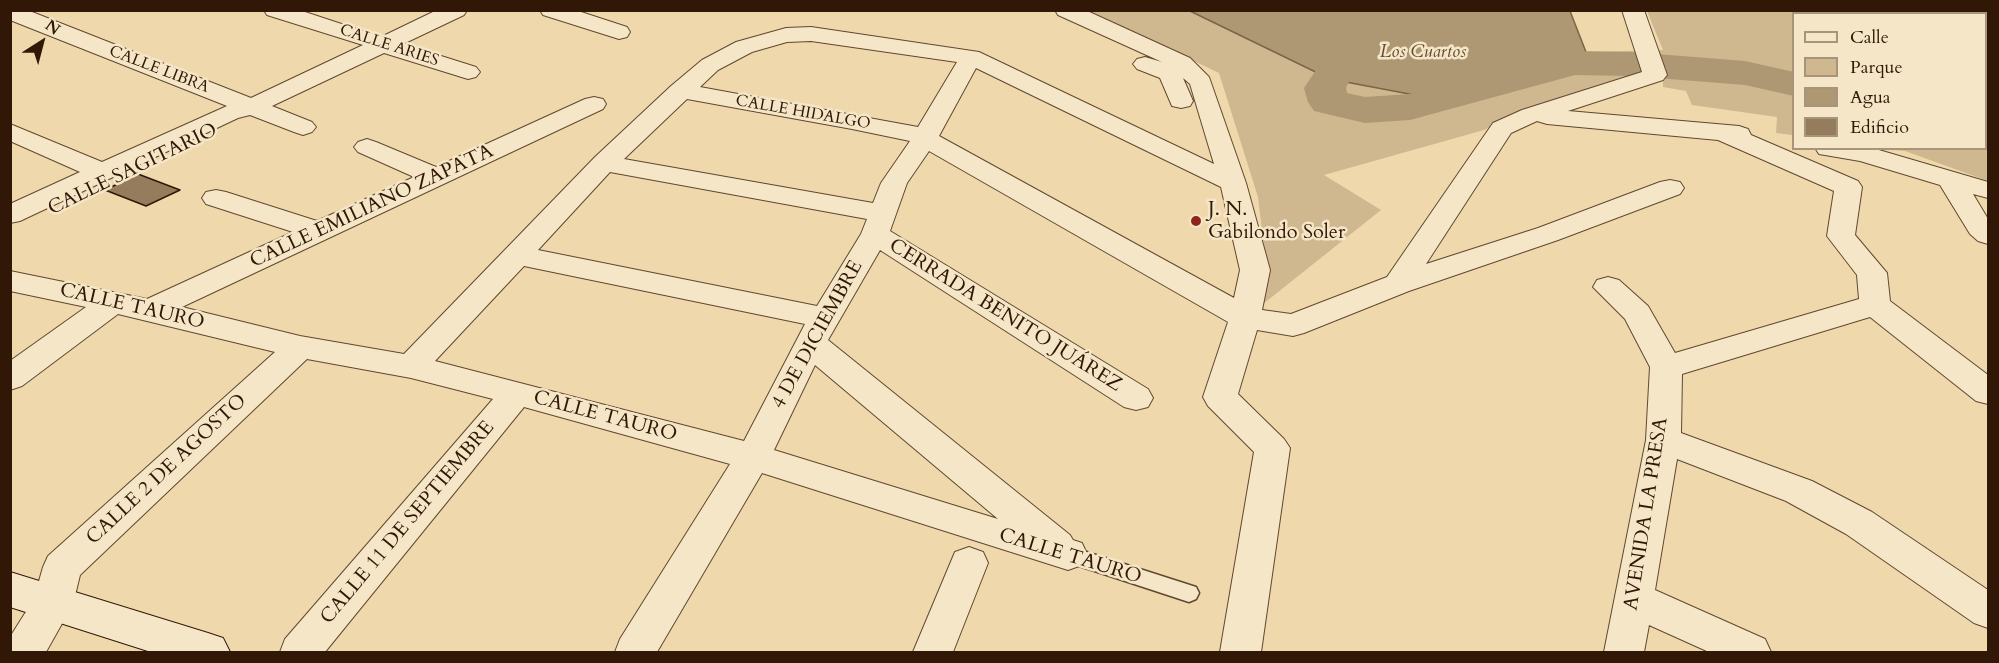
<!DOCTYPE html>
<meta charset="utf-8">
<style>
body{margin:0}
#map{position:relative;width:1999px;height:663px;overflow:hidden;background:#efd8ab;font-family:Cardo,serif}
canvas{display:block}
.frame{position:absolute;inset:0;border:12px solid #311806;pointer-events:none}
.legend{position:absolute;left:1792px;top:12px;width:195px;height:138px;box-sizing:border-box;background:#f5e6c8;border:2px solid #a7947a;margin:0;padding:8px 10px;list-style:none;font-size:18px;color:#311806}
.legend li{display:flex;align-items:center;gap:12px;height:30px}
.legend b{width:30px;border:2px solid #a7947a}
.north{position:absolute;left:12px;top:12px;width:60px;height:60px;-webkit-text-stroke:4px #f5e6c8;paint-order:stroke;rotate:36deg;font-size:16px;font-weight:700;line-height:24px;text-align:center;color:#311806}
.north::after{content:'';display:block;margin:auto;width:21px;height:27px;background:#311806;clip-path:polygon(50% 0,100% 100%,50% 72%,0 100%)}
</style>
<div id="map">
<canvas width="1999" height="663"></canvas>
<div class="frame"></div>
<ul class="legend">
<li><b style="height:8px;background:#f5e6c8"></b>Calle</li>
<li><b style="height:16px;background:#cfb78f"></b>Parque</li>
<li><b style="height:16px;background:#ae9773"></b>Agua</li>
<li><b style="height:16px;background:#947c5c"></b>Edificio</li>
</ul>
<div class="north">N</div>
</div>
<script>
const c = document.querySelector('canvas').getContext('2d');
c.lineJoin = 'round';
function fillPath(path, color) {
  c.fillStyle = color;
  c.fill(path, 'evenodd');
}
function shape(rows) {
  const path = new Path2D();
  for (const r of rows) {
    path.moveTo(r[0], r[1]);
    for (let i = 2; i < r.length; i += 2) path.lineTo(r[i], r[i + 1]);
  }
  return path;
}
function trace(path, color, width, dash) {
  c.strokeStyle = color;
  c.lineWidth = width;
  c.lineCap = dash ? 'butt' : 'round';
  c.setLineDash(dash || []);
  c.stroke(path);
}
function label(font, color, halo, rows, align = 'center') {
  c.font = font + ' Cardo,serif';
  c.lineWidth = 5;
  c.setLineDash([]);
  c.textBaseline = 'middle';
  c.strokeStyle = halo;
  c.fillStyle = color;
  for (const [text, x, y, turn = 0] of rows) {
    c.save();
    c.translate(x, y);
    c.rotate((+turn || 0) * Math.PI / 180);
    c.textAlign = isNaN(turn) ? turn : align;
    if (halo) c.strokeText(text, 0, 0);
    c.fillText(text, 0, 0);
    c.restore();
  }
}
fillPath(shape([
 [1877,10,1893,13,1794,14,1793,135,1776,133,1777,117,1692,105,1686,91,1663,87,1663,75,1517,113,1484,130,1324,175,1381,210,1258,308,1266,263,1258,197,1219,73,1090,11,1190,11,1330,79,1425,97,1479,83,1546,60,1586,52,1663,50,1647,11],
 [1986,63,1988,63,1988,181,1905,151,1885,149,1986,148]
]), '#cfb78f');
const water = shape([
 [1190,11,1570,11,1586,52,1546,60,1479,83,1425,97,1330,79,1190,11]
]);
fillPath(water, '#ae9773');
trace(water, '#7c6447', 1.5);
fillPath(shape([
 [1574,51,1631,52,1745,61,1794,72,1794,96,1745,85,1631,76,1575,75,1410,120,1365,123,1314,111,1308,102,1304,88,1316,70,1330,67,1344,70,1350,79,1346,88,1347,93,1365,97,1409,94,1574,51],
 [1986,115,1988,115,1988,141,1986,141,1986,115]
]), '#ae9773');
const building = shape([
 [138,174,180,190,146,206,105,190,138,174]
]);
fillPath(building, '#947c5c');
trace(building, '#311806', 1.5);
const lane = shape([
 [1068,546,1196,587,1199,593,1196,599,1189,602,1061,560,1058,554,1061,548,1068,546]
]);
const street = shape([
 [10,10,27,10,251,98,363,45,267,15,264,10,299,10,381,37,437,10,467,10,464,15,403,44,476,67,480,72,476,77,468,79,384,53,272,106,312,122,316,127,312,132,303,135,294,132,250,115,238,118,20,221,10,223,10,204,80,172,10,141,10,124,102,162,227,106,10,20,10,10],
 [540,10,575,10,627,27,630,32,627,37,619,39,543,15,540,10],
 [1055,10,1085,10,1190,58,1209,77,1246,183,1270,270,1262,310,1291,314,1387,277,1493,123,1522,110,1642,72,1622,10,1644,10,1667,75,1663,80,1568,111,1739,126,1748,129,1751,135,1858,181,1862,187,1855,235,1887,273,1890,301,1988,375,1988,404,1976,401,1870,317,1682,374,1681,433,1812,481,1872,512,1988,590,1988,628,1974,623,1846,534,1786,501,1677,459,1655,590,1765,639,1771,652,1709,652,1649,625,1644,652,1604,652,1646,440,1650,367,1625,319,1593,287,1597,280,1608,277,1619,280,1648,306,1675,353,1859,299,1857,275,1827,236,1834,191,1718,140,1547,124,1537,121,1511,133,1426,264,1538,228,1660,182,1670,180,1680,182,1684,188,1680,194,1558,240,1409,291,1304,333,1293,336,1257,330,1238,394,1284,439,1290,448,1261,652,1220,652,1254,452,1208,406,1203,397,1228,322,929,151,907,183,890,231,1148,389,1153,398,1148,407,1136,410,1124,407,880,250,828,340,1070,535,1073,540,1082,543,1087,554,1082,565,1068,570,762,473,657,652,615,652,620,639,730,464,524,407,325,652,280,652,285,639,493,399,411,378,307,359,80,575,73,604,46,652,10,652,10,637,34,599,43,567,48,556,275,352,118,314,22,386,10,390,10,361,86,307,10,291,10,271,147,299,293,232,206,204,202,198,206,192,216,190,226,192,317,221,414,177,358,152,354,147,358,142,367,139,376,142,436,167,585,99,594,97,603,99,606,104,603,109,182,307,300,336,404,354,595,157,671,86,702,60,736,42,786,28,811,27,979,52,1214,164,1190,84,1183,78,1193,101,1190,106,1181,108,1172,106,1160,78,1137,69,1133,64,1137,59,1145,57,1162,62,1058,15,1055,10],
 [811,41,957,62,918,127,700,87,718,70,752,52,787,42,811,41],
 [976,68,1221,187,1240,270,1234,298,939,136,976,68],
 [687,99,852,129,910,141,881,183,873,203,624,159,687,99],
 [610,172,867,219,861,234,817,306,538,250,610,172],
 [524,266,805,324,744,441,435,361,524,266],
 [815,365,998,519,774,450,815,365],
 [1976,10,1988,10,1988,19,1986,19,1986,14,1977,14,1976,10],
 [1815,148,1872,148,1988,182,1988,198,1973,194,1988,219,1988,244,1978,241,1970,234,1940,185,1860,161,1819,154,1815,148],
 [969,547,983,552,988,563,953,652,913,652,955,552,969,547]
]);
const secondary = shape([
 [10,572,208,633,223,638,230,652,151,652,10,607,10,572]
]);
trace(lane, '#60482f', 3);
trace(street, '#60482f', 2);
trace(secondary, '#311806', 2);
fillPath(lane, '#f5e6c8');
fillPath(street, '#f5e6c8');
fillPath(secondary, '#f5e6c8');
for (const [x, y, r, color] of [
 [1196,221,6,"#8f2418"]
]) {
  const dot = new Path2D();
  dot.arc(x, y, r, 0, 2 * Math.PI);
  c.fillStyle = color;
  c.fill(dot);
  trace(dot, '#f5e6c8', 2);
}
label('16px', '#311806', '#f5e6c8', [
 ["CALLE ARIES",389,46,18],
 ["CALLE LIBRA",159,70,21],
 ["CALLE HIDALGO",803,113,10]
]);
label('italic 18px', '#634b32', '#f5e6c8', [
 ["Los Cuartos",1423,53]
]);
label('20px', '#311806', '#f5e6c8', [
 ["CALLE SAGITARIO",133,170,-26],
 ["CALLE EMILIANO ZAPATA",372,207,-25],
 ["CALLE TAURO",132,307,13],
 ["CERRADA BENITO JUÁREZ",1005,316,32],
 ["4 DE DICIEMBRE",818,335,-61],
 ["CALLE TAURO",605,417,15],
 ["CALLE 2 DE AGOSTO",167,470,-43],
 ["AVENIDA LA PRESA",1647,514,-81],
 ["CALLE 11 DE SEPTIEMBRE",408,523,-50],
 ["CALLE TAURO",1070,557,17]
]);
label('20px', '#311806', '#f5e6c8', [
 ["J. N.",1208,210],
 ["Gabilondo Soler",1208,233]
], 'left');
</script>
